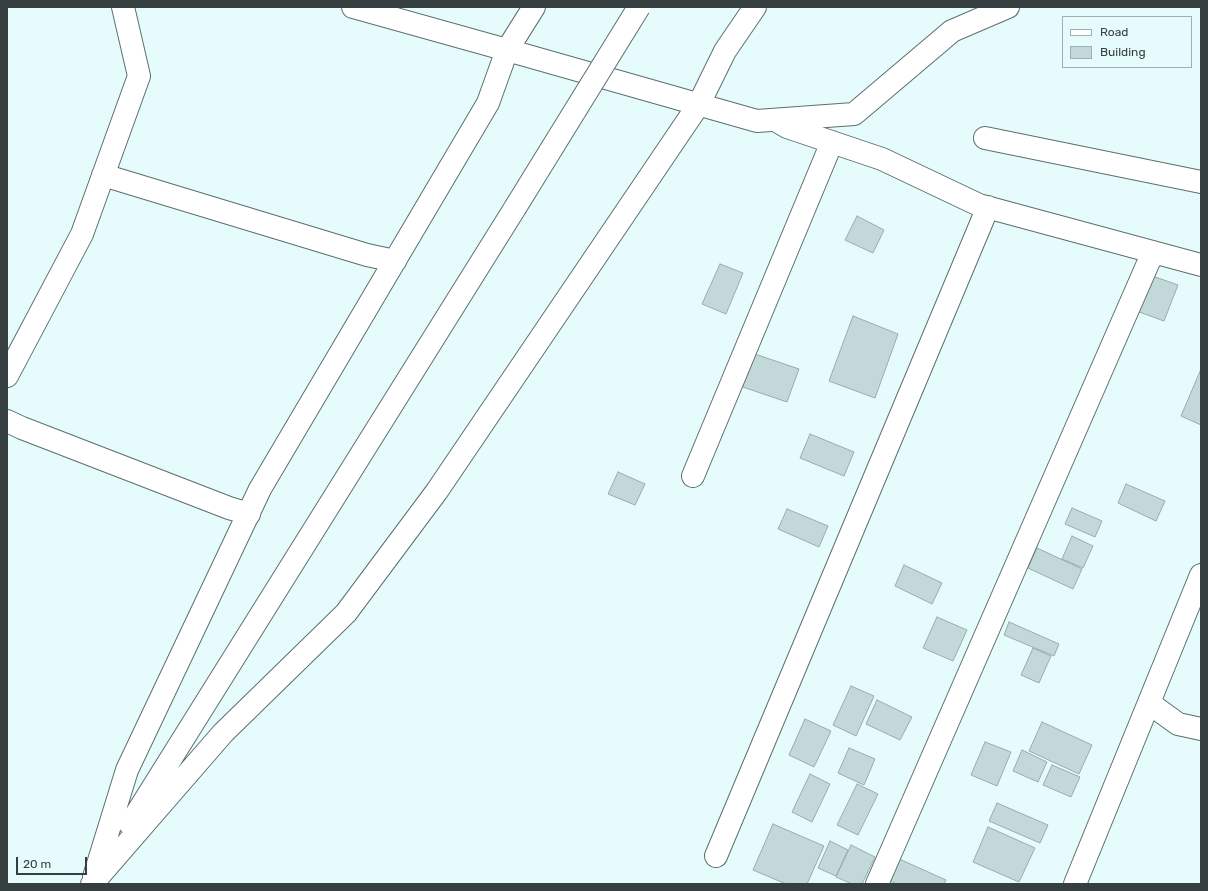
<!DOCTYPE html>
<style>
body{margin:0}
#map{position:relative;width:1208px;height:891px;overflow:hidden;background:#e6fbfc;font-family:Rubik,sans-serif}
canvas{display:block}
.frame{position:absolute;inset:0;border:8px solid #363f3f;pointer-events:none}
.legend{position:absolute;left:1062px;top:16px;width:130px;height:52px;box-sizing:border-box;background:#e6fbfc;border:1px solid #a0b0b0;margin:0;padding:5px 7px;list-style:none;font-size:12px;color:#363f3f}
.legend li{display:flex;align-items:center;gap:8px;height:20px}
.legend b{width:20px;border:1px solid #a0b0b0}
.scale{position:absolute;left:16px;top:857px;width:71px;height:18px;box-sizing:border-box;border:2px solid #363f3f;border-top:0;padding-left:5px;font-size:12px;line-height:14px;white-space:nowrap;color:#363f3f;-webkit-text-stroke:3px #e6fbfc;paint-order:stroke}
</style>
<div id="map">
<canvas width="1208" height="891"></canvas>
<div class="frame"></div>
<ul class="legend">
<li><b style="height:5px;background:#fff"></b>Road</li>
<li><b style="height:11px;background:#c3d8d9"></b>Building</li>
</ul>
<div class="scale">20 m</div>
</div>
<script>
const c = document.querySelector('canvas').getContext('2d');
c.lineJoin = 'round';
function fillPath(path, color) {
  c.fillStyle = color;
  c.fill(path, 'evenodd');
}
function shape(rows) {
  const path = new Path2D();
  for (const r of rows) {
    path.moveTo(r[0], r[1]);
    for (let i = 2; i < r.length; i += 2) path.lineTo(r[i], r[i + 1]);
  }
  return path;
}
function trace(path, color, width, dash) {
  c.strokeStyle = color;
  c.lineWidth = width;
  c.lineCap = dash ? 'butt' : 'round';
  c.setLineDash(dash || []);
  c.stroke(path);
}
const building = shape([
 [857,216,884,230,873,253,845,240,857,216],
 [720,264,743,273,726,314,702,304,720,264],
 [1144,273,1178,285,1164,321,1131,309,1144,273],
 [853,316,898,334,875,398,829,381,853,316],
 [740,349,799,369,787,402,728,382,740,349],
 [1201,369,1201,425,1181,416,1201,369],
 [810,434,854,452,844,476,800,458,810,434],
 [618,472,645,484,635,505,608,494,618,472],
 [1126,484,1165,501,1156,521,1118,503,1126,484],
 [1072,508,1102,521,1095,537,1065,524,1072,508],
 [787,509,828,526,819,547,778,529,787,509],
 [1072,536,1093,546,1083,568,1062,559,1072,536],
 [1037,548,1082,569,1073,589,1028,568,1037,548],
 [904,565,942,583,932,604,895,586,904,565],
 [937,617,967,630,953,661,923,648,937,617],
 [1009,622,1059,644,1054,656,1004,635,1009,622],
 [1033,648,1051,656,1039,683,1021,675,1033,648],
 [851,686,874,696,856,736,833,725,851,686],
 [877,700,912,717,900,740,866,724,877,700],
 [805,719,831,731,814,767,789,755,805,719],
 [1042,722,1092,745,1079,774,1029,751,1042,722],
 [985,742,1011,752,997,786,971,775,985,742],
 [849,748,875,759,864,785,838,773,849,748],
 [1022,750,1047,762,1038,782,1013,771,1022,750],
 [1052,765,1080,777,1071,797,1043,785,1052,765],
 [810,774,830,784,812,822,792,812,810,774],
 [857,784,878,794,858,835,837,825,857,784],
 [997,803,1048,825,1040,843,989,821,997,803],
 [773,824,824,846,807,884,786,884,753,870,773,824],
 [988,827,1035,848,1019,882,973,862,988,827],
 [830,841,848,850,836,876,818,868,830,841],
 [851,845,875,857,862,884,852,884,836,877,851,845],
 [897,858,946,880,944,884,897,884,888,880,897,858]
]);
fillPath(building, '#c3d8d9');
trace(building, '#98acad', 1);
const street = shape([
 [775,120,787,127,882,159,979,205,1201,265],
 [985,138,1201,182],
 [103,175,367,255,395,261],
 [7,376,82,234,139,76,123,7],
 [7,421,22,428,229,508,249,514],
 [693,476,832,142],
 [1149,703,1178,724,1201,729],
 [716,856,988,207],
 [877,884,1153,252],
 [1075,884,1201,575]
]);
const primary = shape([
 [353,7,507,50]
]);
const highway = shape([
 [507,50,757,121,854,114,952,31,1008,7],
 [130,824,515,208],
 [94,877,127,770,260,489,488,103,507,50,534,7],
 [92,884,223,733,346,613,437,491,699,104,725,51,755,7]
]);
trace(street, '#5c6f6f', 24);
trace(primary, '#5c6f6f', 24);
trace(highway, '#5c6f6f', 24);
trace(street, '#fff', 22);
trace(primary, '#fff', 22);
trace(highway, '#fff', 22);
const highwayBridge = shape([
 [515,208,639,7]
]);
trace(highwayBridge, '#5c6f6f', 24, []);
trace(highwayBridge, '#fff', 22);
</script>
